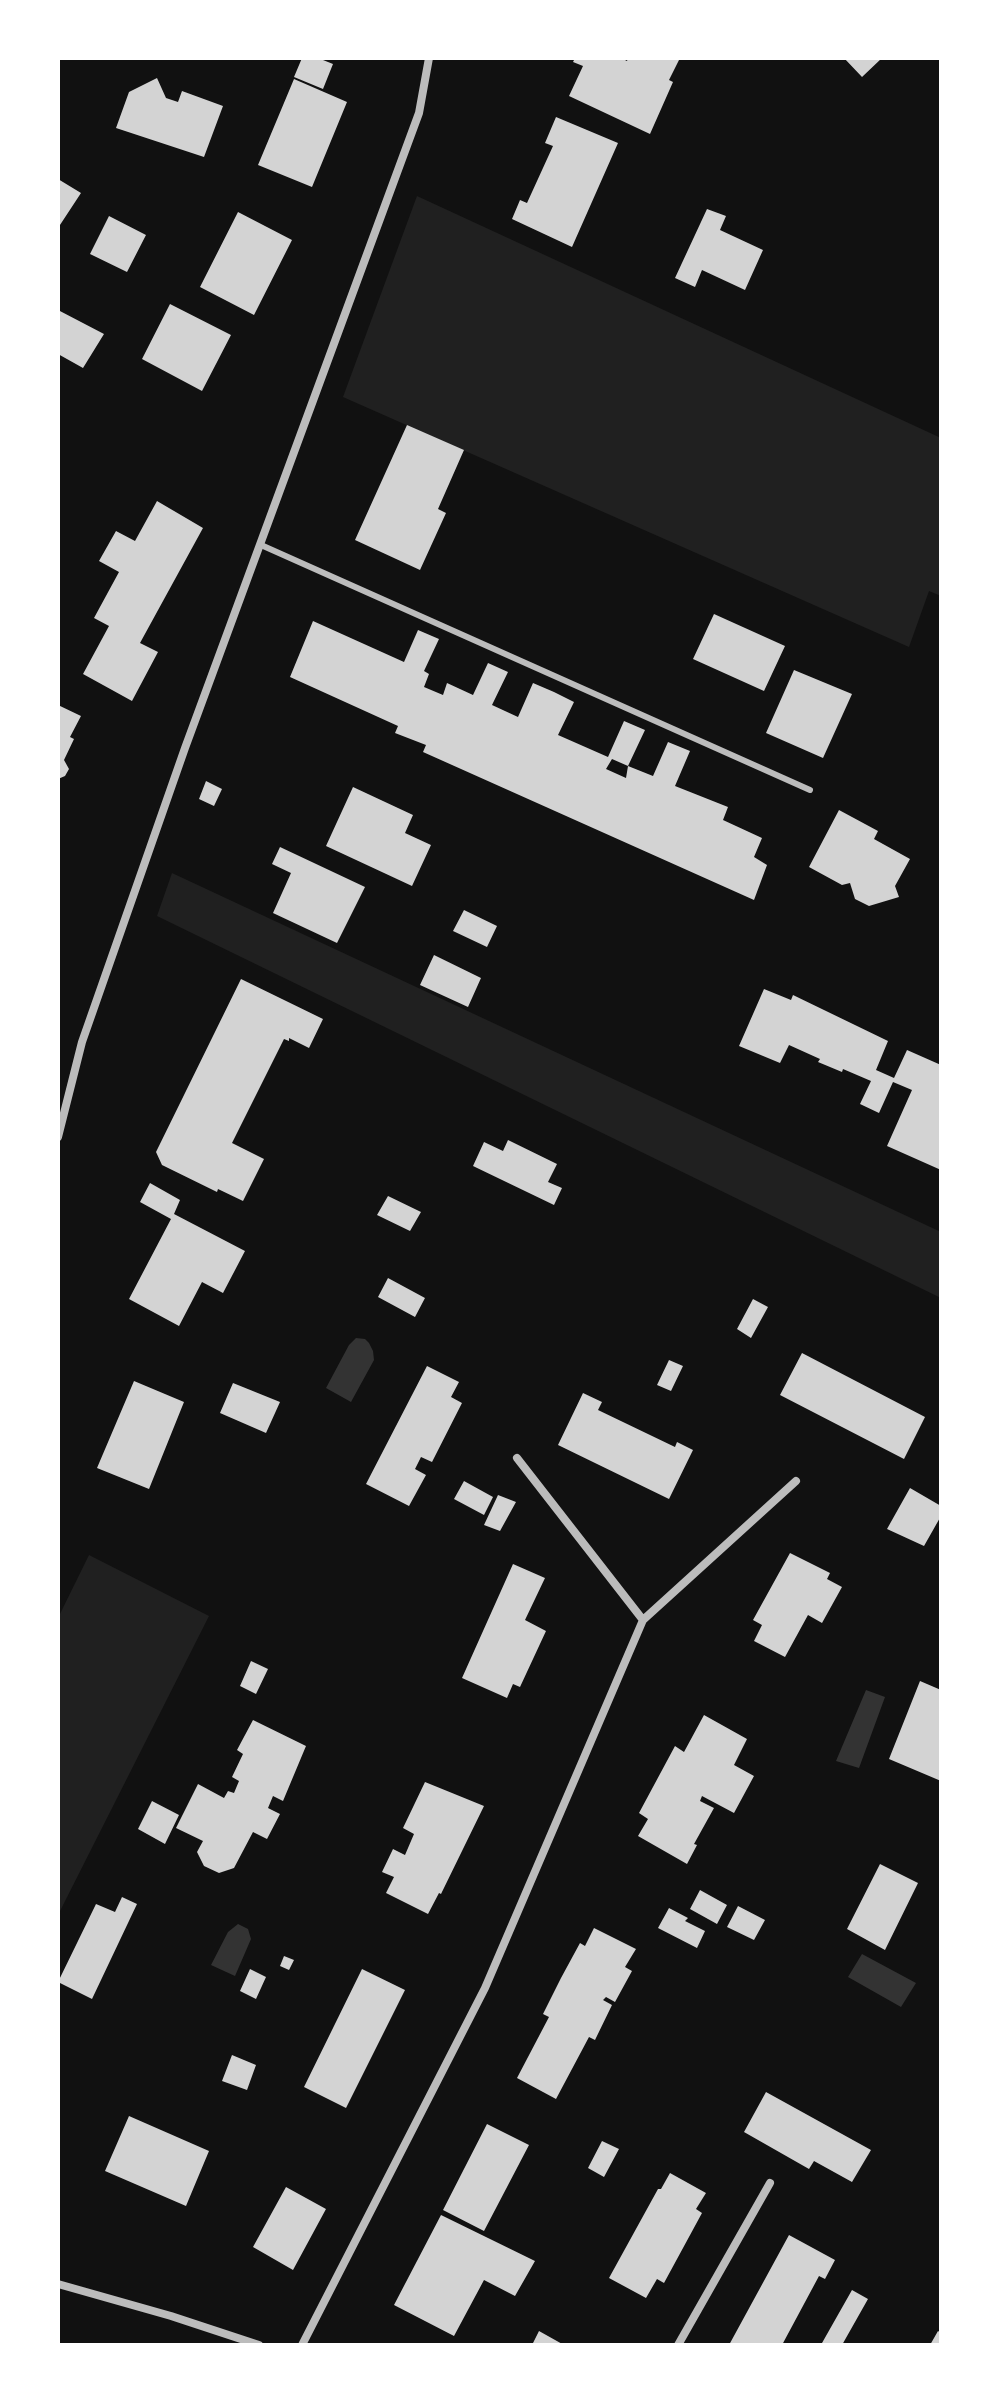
<!DOCTYPE html>
<style>
body{margin:0}
#map{position:relative;width:999px;height:2403px;overflow:hidden;background:#111;font-family:"IBM Plex Sans",sans-serif}
canvas{display:block}
.frame{position:absolute;inset:0;border:60px solid #fff;pointer-events:none}
</style>
<div id="map">
<canvas width="999" height="2403"></canvas>
<div class="frame"></div>
</div>
<script>
const c = document.querySelector('canvas').getContext('2d');
c.lineJoin = 'round';
function fillPath(path, color) {
  c.fillStyle = color;
  c.fill(path, 'evenodd');
}
function shape(rows) {
  const path = new Path2D();
  for (const r of rows) {
    path.moveTo(r[0], r[1]);
    for (let i = 2; i < r.length; i += 2) path.lineTo(r[i], r[i + 1]);
  }
  return path;
}
function trace(path, color, width, dash) {
  c.strokeStyle = color;
  c.lineWidth = width;
  c.lineCap = dash ? 'butt' : 'round';
  c.setLineDash(dash || []);
  c.stroke(path);
}
fillPath(shape([
 [417,196,941,438,941,596,929,591,909,647,343,397],
 [172,873,941,1232,941,1298,157,916],
 [89,1555,209,1616,58,1915,58,1618]
]), '#202020');
fillPath(shape([
 [356,1338,365,1339,369,1343,373,1351,374,1360,351,1402,326,1388,349,1345],
 [866,1690,885,1697,859,1768,836,1761],
 [238,1924,248,1929,251,1939,235,1976,211,1965,228,1932],
 [862,1954,916,1983,901,2007,848,1977]
]), '#333');
fillPath(shape([
 [302,58,318,58,333,64,323,89,294,77],
 [575,58,621,58,627,61,628,58,680,58,669,80,673,82,650,134,569,96,583,66,573,62],
 [844,58,882,58,862,77],
 [157,78,166,98,178,102,182,91,223,106,204,157,116,128,129,92],
 [294,79,347,102,312,187,258,165],
 [556,117,618,143,572,247,512,219,520,200,527,203,553,146,545,143],
 [58,179,81,193,58,228],
 [707,209,726,216,720,230,763,250,745,290,702,270,695,287,675,278],
 [238,212,292,240,254,315,200,287],
 [109,216,146,235,127,272,90,254],
 [170,304,231,335,202,391,142,359],
 [58,310,104,334,83,368,58,354],
 [407,425,464,450,438,509,446,513,420,570,355,540],
 [157,501,203,528,140,643,158,652,132,701,83,674,109,626,94,618,119,572,99,561,116,531,135,541],
 [714,614,785,646,764,691,693,659],
 [313,621,404,662,418,630,439,639,424,671,429,674,424,687,443,695,447,683,473,695,488,663,508,672,492,705,518,717,533,683,554,692,574,702,558,735,608,757,624,721,645,730,628,766,612,759,606,769,626,778,628,766,653,776,668,742,690,751,675,786,728,807,723,820,762,838,754,857,767,865,754,900,423,752,426,745,395,733,398,726,290,677],
 [794,670,852,694,823,758,766,733],
 [58,705,81,716,70,737,74,739,64,760,69,769,65,776,58,779],
 [206,781,222,789,214,806,199,799],
 [353,787,413,815,405,833,431,845,412,886,326,846],
 [839,810,878,831,874,839,910,859,895,886,899,897,869,906,855,899,850,883,842,885,809,867],
 [280,847,365,887,337,943,273,913,291,873,272,864],
 [464,910,497,926,487,947,453,931],
 [434,955,481,978,468,1007,420,985],
 [241,979,323,1019,309,1048,289,1038,289,1041,284,1039,232,1143,264,1159,243,1201,218,1189,217,1192,162,1165,156,1152],
 [764,989,791,1000,793,995,888,1041,876,1070,894,1078,907,1050,941,1065,941,1170,887,1146,912,1090,893,1082,879,1113,860,1104,871,1081,843,1069,842,1072,818,1062,820,1059,789,1045,780,1063,739,1046],
 [508,1140,557,1164,548,1182,562,1188,554,1205,473,1166,484,1142,503,1151],
 [150,1183,180,1200,174,1214,245,1251,223,1293,202,1282,179,1326,129,1299,171,1219,140,1202],
 [388,1196,421,1212,410,1231,377,1215],
 [388,1278,425,1298,415,1317,378,1297],
 [753,1299,768,1307,751,1338,737,1329],
 [802,1353,925,1417,904,1459,780,1395],
 [669,1360,683,1366,671,1391,657,1385],
 [427,1366,459,1382,451,1397,462,1403,432,1462,421,1457,415,1469,426,1475,409,1506,366,1484],
 [134,1381,184,1402,149,1489,97,1468],
 [233,1383,280,1402,266,1433,220,1413],
 [583,1393,602,1402,598,1410,675,1447,677,1442,693,1450,669,1499,558,1445],
 [464,1481,493,1497,484,1515,454,1499],
 [910,1488,941,1506,941,1516,924,1546,887,1529],
 [498,1495,516,1502,500,1531,484,1525],
 [790,1553,830,1573,827,1579,842,1587,822,1623,808,1615,785,1657,754,1641,762,1625,753,1620],
 [513,1564,545,1578,525,1620,546,1631,520,1687,513,1684,507,1698,462,1678],
 [251,1661,268,1669,256,1694,240,1686],
 [920,1681,941,1690,941,1781,889,1759],
 [704,1715,747,1739,734,1765,754,1776,734,1813,702,1796,700,1801,714,1808,694,1844,697,1845,687,1864,638,1836,648,1819,639,1813,675,1746,684,1752],
 [253,1720,306,1746,283,1801,273,1796,268,1808,280,1814,267,1839,253,1832,234,1868,219,1873,204,1866,197,1852,203,1841,176,1828,198,1784,224,1798,228,1791,234,1793,239,1781,232,1777,243,1754,237,1750],
 [425,1782,484,1806,441,1894,439,1893,428,1914,386,1893,394,1877,382,1872,393,1849,405,1855,414,1834,403,1828],
 [152,1801,179,1815,165,1844,138,1829],
 [880,1864,918,1883,885,1950,847,1929],
 [700,1890,727,1905,717,1924,690,1909],
 [122,1897,137,1904,92,1999,58,1982,96,1904,115,1912],
 [738,1906,765,1920,754,1940,727,1927],
 [669,1908,688,1918,685,1921,705,1931,697,1948,658,1928],
 [594,1928,636,1949,625,1967,632,1971,615,2002,606,1997,603,2000,612,2005,595,2040,589,2037,556,2099,517,2078,549,2017,543,2014,561,1978,580,1943,585,1946],
 [284,1956,294,1960,289,1970,280,1966],
 [250,1969,266,1977,256,1999,240,1991],
 [362,1969,405,1990,346,2108,304,2087],
 [232,2055,256,2065,247,2090,222,2081],
 [766,2092,871,2150,852,2182,814,2161,809,2169,744,2132],
 [129,2116,209,2151,186,2206,105,2171],
 [487,2124,529,2145,484,2231,443,2210],
 [602,2141,619,2149,604,2177,588,2168],
 [670,2173,706,2193,696,2209,702,2213,664,2283,657,2279,646,2298,609,2278,658,2189,661,2189],
 [286,2187,326,2209,293,2270,253,2247],
 [441,2215,535,2261,515,2296,484,2280,454,2336,394,2305],
 [789,2235,835,2260,825,2279,819,2276,782,2345,729,2345],
 [852,2290,868,2299,842,2345,825,2345,822,2343],
 [539,2331,564,2345,532,2345],
 [938,2331,941,2333,941,2345,930,2345]
]), '#d3d3d3');
trace(shape([
 [261,545,810,790]
]), '#bcbcbc', 6);
trace(shape([
 [58,1137,82,1042,185,748,419,113,429,58],
 [517,1458,643,1620],
 [58,2284,171,2316,259,2345],
 [302,2345,485,1988,643,1620,796,1481],
 [678,2345,770,2183]
]), '#bcbcbc', 8);
</script>
